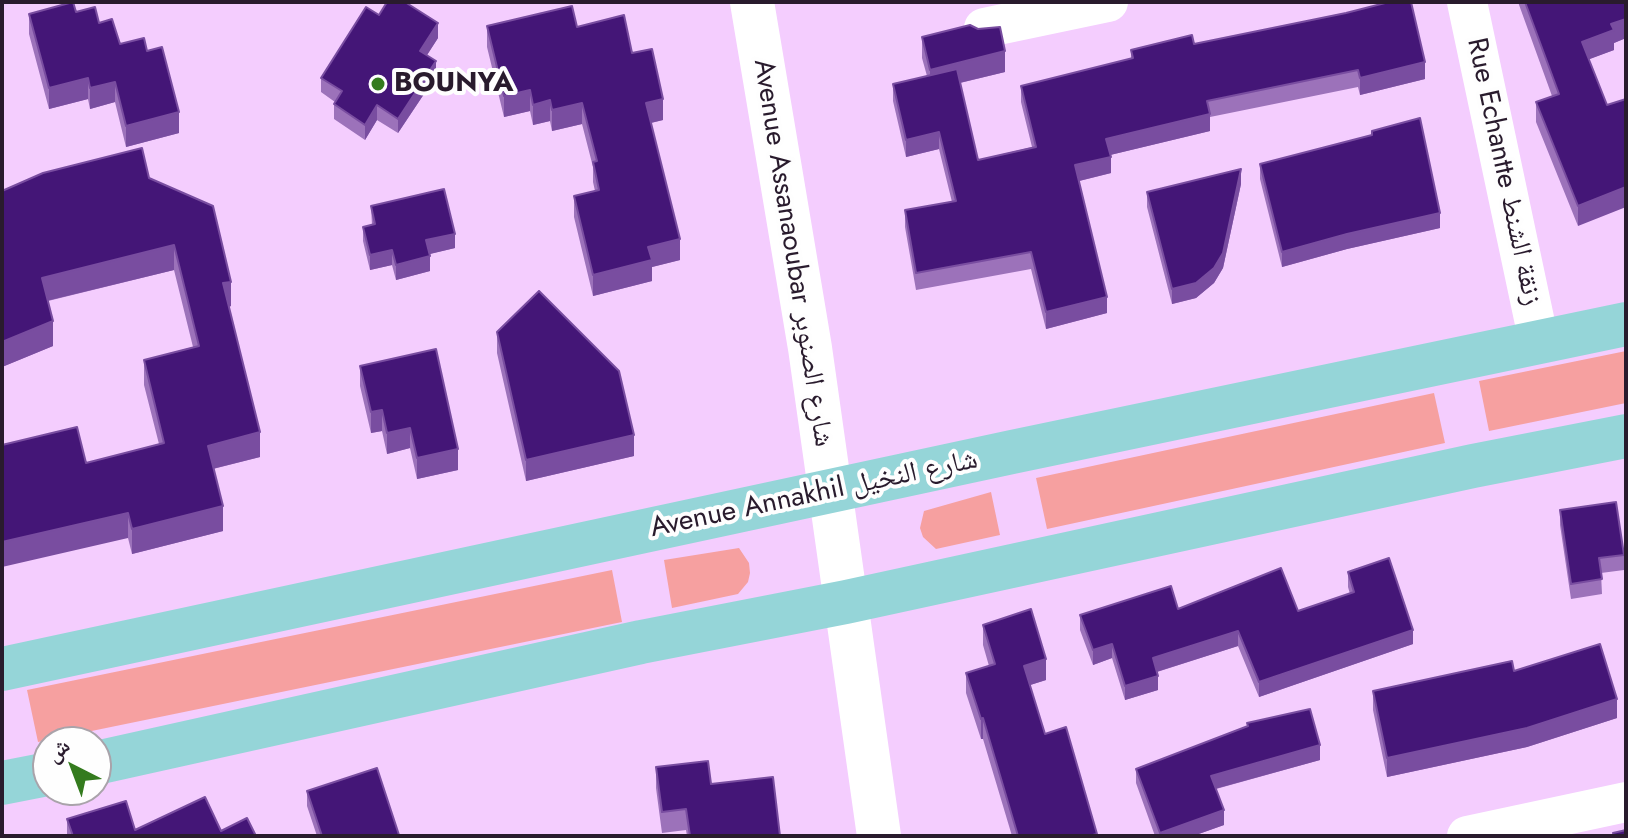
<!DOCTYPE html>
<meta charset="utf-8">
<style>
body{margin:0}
#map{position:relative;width:1628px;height:838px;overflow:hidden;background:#f4cdfe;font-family:Jost,"Noto Naskh Arabic",sans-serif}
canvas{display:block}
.frame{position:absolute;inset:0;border:4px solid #291b2d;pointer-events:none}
.north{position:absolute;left:32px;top:726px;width:80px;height:80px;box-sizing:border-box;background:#fefefe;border:2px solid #a9a3aa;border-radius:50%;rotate:318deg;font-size:22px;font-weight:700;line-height:32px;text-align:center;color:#291b2d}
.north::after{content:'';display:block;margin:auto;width:28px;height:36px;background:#347b1e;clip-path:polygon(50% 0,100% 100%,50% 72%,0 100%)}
</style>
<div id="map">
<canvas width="1628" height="838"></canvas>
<div class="frame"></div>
<div class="north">ش</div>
</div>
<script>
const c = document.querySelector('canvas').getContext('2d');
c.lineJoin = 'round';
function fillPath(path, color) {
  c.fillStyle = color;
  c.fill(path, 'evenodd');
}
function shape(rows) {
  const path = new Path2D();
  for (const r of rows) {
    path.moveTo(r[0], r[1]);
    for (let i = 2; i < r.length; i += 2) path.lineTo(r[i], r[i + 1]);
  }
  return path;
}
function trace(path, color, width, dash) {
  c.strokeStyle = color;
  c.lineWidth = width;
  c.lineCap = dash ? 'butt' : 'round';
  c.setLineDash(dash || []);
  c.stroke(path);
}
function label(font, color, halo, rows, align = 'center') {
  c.font = font + ' Jost,"Noto Naskh Arabic",sans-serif';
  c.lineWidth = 8;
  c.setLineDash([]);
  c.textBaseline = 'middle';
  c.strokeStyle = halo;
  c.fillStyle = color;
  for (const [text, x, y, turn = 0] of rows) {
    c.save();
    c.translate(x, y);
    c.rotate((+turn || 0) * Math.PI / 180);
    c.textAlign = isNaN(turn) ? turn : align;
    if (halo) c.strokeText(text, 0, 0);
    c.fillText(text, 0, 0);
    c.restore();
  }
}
fillPath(shape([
 [1626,351,1626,403,1489,431,1479,381],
 [1434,393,1445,443,1047,529,1036,478],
 [991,492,1000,535,936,549,923,537,920,528,924,511],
 [739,548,749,563,750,573,748,582,738,594,672,608,664,560],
 [612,570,622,622,38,742,27,690]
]), '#f6a0a0');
trace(shape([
 [1467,2,1539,342],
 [984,28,1108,2],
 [1467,836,1626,802]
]), '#fff', 40);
trace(shape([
 [752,2,810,348,879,836]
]), '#fff', 44);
trace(shape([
 [2,669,1012,452,1626,324],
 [96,763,641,642,846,602,1473,466,1626,436],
 [2,783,48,774]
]), '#95d5d8', 44);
fillPath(shape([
 [1518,2,1626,2,1626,38,1614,43,1614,50,1589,59,1578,226,1536,122,1536,102,1552,96],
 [76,12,99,23,120,44,147,51,179,133,126,147,115,102,90,109,88,99,49,109,29,34,29,14],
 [379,15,438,38,427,55,436,76,398,133,377,120,365,140,334,119,334,104,335,102,321,92,321,78],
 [487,26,577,27,632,53,663,120,651,123,680,260,652,267,652,281,593,296,574,217,574,196,595,191,593,182,593,167,582,124,552,131,550,121,533,125,530,111,504,117,487,47],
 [922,37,1005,72,960,83,978,160,1032,147,1021,102,1021,86,1131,59,1131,50,1194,44,1425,79,1360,95,1358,87,1210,117,1210,131,1110,155,1111,173,1079,181,1107,313,1046,329,1031,269,916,290,905,227,905,210,952,202,939,149,906,157,893,101,893,84,927,76,922,58],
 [1372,131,1440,228,1347,249,1282,267,1260,179,1260,164,1372,135],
 [149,178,231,306,229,307,260,457,213,469,223,531,132,554,128,538,86,463,159,444,144,385,144,360,193,347,174,270,48,301,53,346,2,367,2,191],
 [1241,184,1223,268,1214,283,1196,298,1172,304,1147,207,1147,192],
 [371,206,455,248,429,254,430,271,396,280,392,265,370,270,363,241,363,227,372,225],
 [497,332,634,456,526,481,497,353],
 [360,366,458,470,417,479,410,448,387,454,382,431,371,433,360,386],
 [1560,510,1624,555,1624,570,1601,573,1602,594,1571,599,1560,525],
 [1348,572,1413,644,1259,697,1238,646,1157,672,1158,690,1125,700,1112,658,1093,665,1080,630,1080,615,1178,609,1298,611,1350,594,1348,587],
 [983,625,1046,680,1030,685,1045,734,1097,836,1012,836,983,739,981,739,966,693,966,673,989,666,983,645],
 [1514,671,1617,718,1527,747,1387,777,1373,710,1373,691],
 [1247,723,1320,760,1216,789,1224,825,1193,836,1155,836,1136,783,1136,769,1247,727],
 [656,767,711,784,780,836,687,836,686,830,662,833,656,788],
 [307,791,399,836,317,836,307,806],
 [67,819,135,830,221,831,256,836,67,836]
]), '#9c72ba');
fillPath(shape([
 [1626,19,1626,38,1614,43,1614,50,1582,62,1582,42,1611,24],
 [438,23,438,38,420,66,420,51],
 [1005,51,1005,72,930,90,930,70],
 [436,61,436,76,398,133,398,119],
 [1425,62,1425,79,1360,95,1360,78],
 [88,78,88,99,49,109,49,88],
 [115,82,115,102,90,109,90,88],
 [530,90,530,111,504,117,504,96],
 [663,99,663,120,646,124,646,103],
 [550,100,550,121,533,125,533,105],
 [582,103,582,124,552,131,552,110],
 [377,105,377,120,365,140,365,125],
 [179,112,179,133,126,147,126,126],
 [1210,114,1210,131,1106,156,1106,139],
 [939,132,939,149,906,157,906,140],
 [1111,157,1111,173,1075,182,1075,165],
 [1241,169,1241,184,1223,268,1214,283,1196,298,1172,304,1172,289],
 [1626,187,1626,207,1578,226,1578,206],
 [1440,213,1440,228,1347,249,1282,267,1282,252,1347,234],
 [455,234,455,248,426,255,426,240],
 [680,239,680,260,652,267,652,281,593,296,593,275,648,247],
 [174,245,174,270,42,302,42,278],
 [392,250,392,265,370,270,370,255],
 [430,256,430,271,396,280,396,265],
 [231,282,231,306,223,308,223,283],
 [1107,297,1107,313,1046,329,1046,312],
 [53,321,53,346,2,367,2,342],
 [382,410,382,431,371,433,371,412],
 [410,428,410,448,387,454,387,433],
 [260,432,260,457,208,470,208,446],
 [634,435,634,456,526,481,526,460],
 [458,449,458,470,417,479,417,458],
 [223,506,223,531,132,554,132,529],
 [128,513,128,538,2,567,2,542],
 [1413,630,1413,644,1259,697,1259,682],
 [1238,631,1238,646,1153,673,1153,658],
 [1112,644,1112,658,1093,665,1093,650],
 [1046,659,1046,680,1024,687,1024,666],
 [1158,676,1158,690,1125,700,1125,686],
 [1617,699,1617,718,1527,747,1387,777,1387,758],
 [983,718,983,739,981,739,981,719],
 [1320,745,1320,760,1211,790,1211,776],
 [1224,810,1224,825,1193,836,1160,836,1160,833]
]), '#794da0');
const building = shape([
 [73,2,76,12,95,7,99,23,112,19,120,44,144,38,147,51,162,47,179,112,126,126,115,82,90,88,88,78,49,88,29,14,73,2],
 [387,2,405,2,438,23,420,51,436,61,398,119,377,105,365,125,334,104,342,91,321,78,366,7,379,15,387,2],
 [1389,2,1411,2,1425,62,1360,78,1358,70,1207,101,1210,114,1106,139,1111,157,1075,165,1107,297,1046,312,1031,252,916,273,905,210,956,201,939,132,906,140,893,84,957,69,978,160,1036,147,1021,86,1133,58,1131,50,1192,35,1194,44,1346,13,1389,2],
 [1525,2,1626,2,1626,19,1611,24,1614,30,1582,42,1607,105,1626,99,1626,187,1578,206,1536,102,1559,94,1525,2],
 [572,6,577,27,624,15,632,53,652,49,663,99,646,103,680,239,648,247,652,260,593,275,574,196,599,190,593,162,597,161,582,103,552,110,550,100,533,105,530,90,504,96,487,26,572,6],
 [970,25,978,29,1000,27,1005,51,930,70,922,37,970,25],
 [1420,118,1440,213,1347,234,1282,252,1260,164,1372,135,1372,131,1420,118],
 [142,148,149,178,213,206,231,282,223,283,260,432,208,446,223,506,132,529,128,513,2,542,2,445,77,427,86,463,164,443,144,360,199,346,174,245,42,278,53,321,2,342,2,191,43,173,142,148],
 [1241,169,1223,253,1214,268,1196,283,1172,289,1147,192,1241,169],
 [444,189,455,234,426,240,430,256,396,265,392,250,370,255,363,227,375,224,371,206,444,189],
 [539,291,619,371,634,435,526,460,497,332,539,291],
 [436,349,458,449,417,458,410,428,387,433,382,410,371,412,360,366,436,349],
 [1616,502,1624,555,1599,558,1602,579,1571,584,1560,510,1616,502],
 [1389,558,1413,630,1259,682,1238,631,1153,658,1158,676,1125,686,1112,644,1093,650,1080,615,1171,586,1178,609,1281,568,1298,611,1354,592,1348,572,1389,558],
 [1031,609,1046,659,1024,666,1045,734,1066,727,1097,834,1089,836,1018,836,983,718,981,719,966,673,995,664,983,625,1031,609],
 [1600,644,1617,699,1527,728,1387,758,1373,691,1512,661,1514,671,1600,644],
 [1310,709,1320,745,1211,776,1224,810,1160,833,1136,769,1248,726,1247,723,1310,709],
 [708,761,711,784,773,777,780,836,690,836,686,809,662,812,656,767,708,761],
 [377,768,399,835,322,836,307,791,377,768],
 [205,797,221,831,247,818,256,836,73,836,67,819,126,801,135,830,205,797],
 [1626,830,1626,836,1614,836,1613,833,1626,830]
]);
fillPath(building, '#441677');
trace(building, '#794da0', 2);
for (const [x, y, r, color] of [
 [378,84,8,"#347b1e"]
]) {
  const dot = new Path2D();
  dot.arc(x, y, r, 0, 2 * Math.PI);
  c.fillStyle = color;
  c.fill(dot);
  trace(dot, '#fefefe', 3);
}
label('bold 28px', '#291b2d', '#fefefe', [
 ["BOUNYA",394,84]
], 'left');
label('28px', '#291b2d', '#fefefe', [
 ["Rue Echantte زنقة الشنط",1503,172,78],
 ["Avenue Assanaoubar شارع الصنوبر",792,253,81],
 ["Avenue Annakhil شارع النخيل",814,495,-12]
]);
</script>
